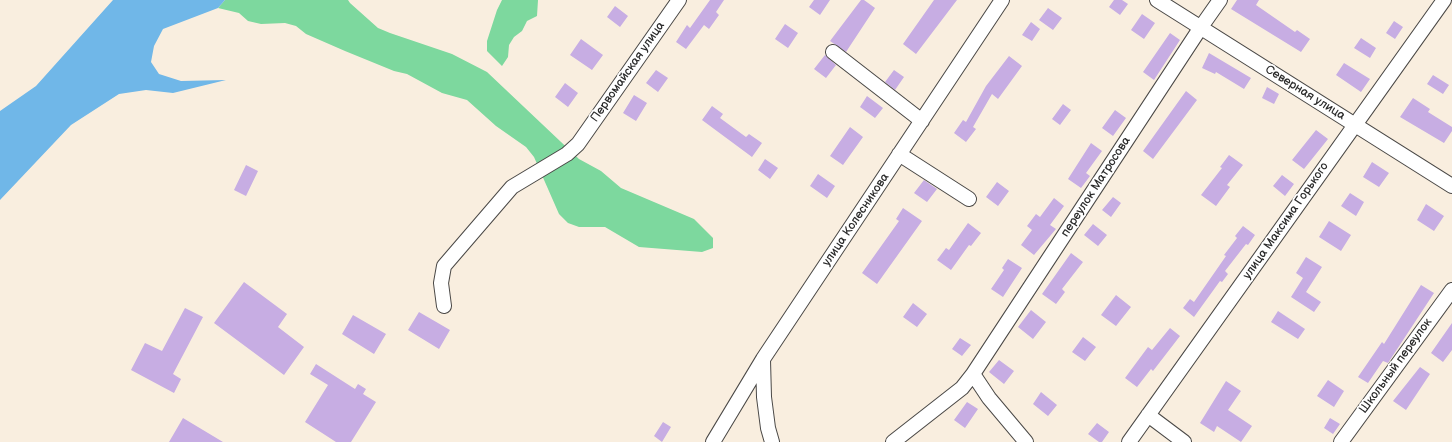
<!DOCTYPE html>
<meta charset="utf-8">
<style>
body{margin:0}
canvas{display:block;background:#f9eedf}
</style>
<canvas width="1452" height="442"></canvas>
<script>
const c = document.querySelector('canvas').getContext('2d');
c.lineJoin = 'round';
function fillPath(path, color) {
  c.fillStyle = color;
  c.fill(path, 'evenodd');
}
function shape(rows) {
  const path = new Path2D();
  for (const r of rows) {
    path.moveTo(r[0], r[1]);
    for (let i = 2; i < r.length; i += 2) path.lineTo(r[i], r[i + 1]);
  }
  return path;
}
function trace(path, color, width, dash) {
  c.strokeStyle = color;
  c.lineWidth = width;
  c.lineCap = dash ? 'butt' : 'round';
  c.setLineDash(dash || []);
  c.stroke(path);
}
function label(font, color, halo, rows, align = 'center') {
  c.font = font + ' "Balsamiq Sans",sans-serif';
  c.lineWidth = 3.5;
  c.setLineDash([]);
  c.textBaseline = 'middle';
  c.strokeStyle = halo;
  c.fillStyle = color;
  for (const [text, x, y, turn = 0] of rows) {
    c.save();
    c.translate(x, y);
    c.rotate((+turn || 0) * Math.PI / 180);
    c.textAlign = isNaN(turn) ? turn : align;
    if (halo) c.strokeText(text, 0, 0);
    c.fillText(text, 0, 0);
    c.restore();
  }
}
fillPath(shape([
 [225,0,348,0,350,3,378,28,390,33,452,54,487,72,579,159,601,171,621,188,694,219,713,238,713,248,702,252,639,247,605,227,579,227,568,223,559,214,534,157,526,147,496,126,467,100,442,93,407,74,394,71,345,51,306,34,296,26,285,23,261,24,248,21,239,13,218,8],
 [502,0,538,0,537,16,527,21,522,31,514,37,509,45,508,57,502,66,487,51,487,41,497,10]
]), '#7dd89e');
fillPath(shape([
 [113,0,225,0,218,8,163,29,154,46,151,62,159,74,181,81,226,80,173,93,146,90,119,94,71,125,0,200,0,111,36,86]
]), '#70b7e8');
fillPath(shape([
 [710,0,724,0,716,12,719,15,709,29,704,25,686,49,676,42,687,25,690,28],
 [814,0,830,0,820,15,809,7],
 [861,0,864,0,875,8,846,52,830,41],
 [934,0,957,0,916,54,903,44],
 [1114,0,1122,0,1128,4,1120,15,1109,7],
 [1237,0,1259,0,1256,5,1295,32,1297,30,1310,39,1301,52,1231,9],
 [615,6,628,16,620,27,607,17],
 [1048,8,1062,18,1053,30,1039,20],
 [1142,14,1155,23,1144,39,1131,30],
 [1394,21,1403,27,1395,39,1386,33],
 [1031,22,1040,29,1032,41,1022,35],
 [785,24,798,33,788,48,775,39],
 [1170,33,1180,40,1154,80,1143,72],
 [1361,38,1376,48,1370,58,1354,48],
 [581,39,603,55,592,70,570,55],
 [1209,53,1251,78,1244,89,1216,72,1215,74,1202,68],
 [825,55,836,65,826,78,814,69],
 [1009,56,1022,66,998,99,992,94,973,127,976,129,966,142,954,133,963,120,966,122,986,86],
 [1344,63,1370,79,1361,92,1336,75],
 [656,70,668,78,658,92,646,83],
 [894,70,904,77,895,90,885,82],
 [1433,75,1449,85,1443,94,1427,84],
 [565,83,578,93,568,107,555,97],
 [1267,87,1279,94,1274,104,1262,98],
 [1186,91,1197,100,1153,159,1143,151],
 [634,95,647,103,636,121,623,113],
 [867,96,883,108,875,118,860,107],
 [1413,98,1430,109,1428,112,1452,127,1452,131,1444,143,1400,117],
 [1063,104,1071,110,1060,125,1052,119],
 [712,106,723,114,720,118,746,137,749,134,762,143,752,157,702,120],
 [1115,110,1126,118,1113,136,1102,128],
 [850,127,863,137,843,165,830,156],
 [1316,130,1328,139,1304,169,1292,160],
 [1091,143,1102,151,1086,173,1090,176,1081,188,1068,179],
 [1229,155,1243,165,1227,185,1230,187,1216,206,1201,195,1222,168,1220,167],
 [765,159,778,168,770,179,758,170],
 [1372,162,1389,173,1379,187,1363,177],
 [246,165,258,171,246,196,234,190],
 [818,174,835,186,827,198,810,186],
 [1282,175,1294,184,1285,196,1273,186],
 [924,180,937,189,927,202,914,193],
 [997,182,1009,191,998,206,986,197],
 [1350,193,1364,202,1356,216,1341,206],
 [1113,197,1121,203,1111,217,1102,210],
 [1054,198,1064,206,1050,225,1056,229,1034,255,1021,245,1032,230,1027,226,1036,214,1040,217],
 [1426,204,1444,216,1434,231,1417,220],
 [903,208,922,221,877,284,862,273,899,221,896,219],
 [1329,221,1351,235,1341,251,1319,237],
 [968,223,981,233,971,246,969,245,951,270,937,260,946,248,949,250],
 [1093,224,1107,235,1098,246,1084,235],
 [1243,226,1255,235,1248,245,1246,244,1225,271,1228,274,1222,282,1220,281,1194,317,1183,308,1190,299,1194,302,1226,256,1224,255,1237,238,1235,236],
 [1071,253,1083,262,1062,289,1065,292,1056,304,1042,294],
 [1306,257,1322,267,1306,292,1321,302,1314,312,1291,297,1303,278,1296,273],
 [1008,259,1022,268,1003,297,991,289,1004,270,1002,268],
 [244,282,287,314,278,327,304,347,284,375,214,323],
 [1421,285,1434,293,1388,363,1383,361,1368,383,1358,377,1382,342,1384,344],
 [1116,295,1131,307,1116,326,1101,315],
 [913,303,927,314,917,327,903,317],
 [185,308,203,317,173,374,181,379,174,393,131,370,145,343,162,351],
 [1031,310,1046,322,1033,339,1018,327],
 [1278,311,1305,329,1298,339,1271,322],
 [419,312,450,330,439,349,408,330],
 [353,315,386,334,374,354,342,334],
 [1452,323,1452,350,1443,362,1431,353],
 [1170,328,1180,336,1153,371,1151,369,1137,387,1125,378,1148,347,1152,350],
 [1083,337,1096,347,1085,361,1072,352],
 [960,338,971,345,962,356,952,349],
 [999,360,1014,371,1004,384,989,372],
 [316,364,355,389,358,384,366,389,363,394,376,402,351,442,336,442,305,422,328,385,310,374],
 [1420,367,1430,374,1406,410,1393,401],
 [1328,380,1344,391,1334,407,1317,396],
 [1226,381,1241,391,1228,410,1252,426,1241,442,1217,426,1214,432,1200,423],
 [1041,392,1057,405,1048,416,1033,404],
 [967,402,978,409,965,428,954,420],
 [183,418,223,442,169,442],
 [1330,418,1340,424,1333,434,1324,428],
 [663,422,671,427,662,442,654,436],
 [1097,423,1109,432,1102,442,1099,442,1088,434]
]), '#c7ade3');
const minor = shape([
 [1157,0,1452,186],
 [833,52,922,121],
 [899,154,969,199],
 [444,306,441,283,444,266,512,187,567,154,578,144,679,0],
 [763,360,764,397,768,428,772,442],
 [973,374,1201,27,1220,0],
 [1148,415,1184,442],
 [713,442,763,359,1002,0],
 [893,442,962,388,973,374,989,398,1026,442],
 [1129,442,1444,0],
 [1341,442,1452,290]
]);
trace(minor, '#4a4846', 16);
trace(minor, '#fff', 14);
label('12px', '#2b2b2b', '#fff', [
 ["Первомайская улица",628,72,-55],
 ["Северная улица",1305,93,32],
 ["переулок Матросова",1096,187,-57],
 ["улица Колесникова",856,220,-56],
 ["улица Максима Горького",1286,221,-55],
 ["Школьный переулок",1396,366,-54]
]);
</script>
